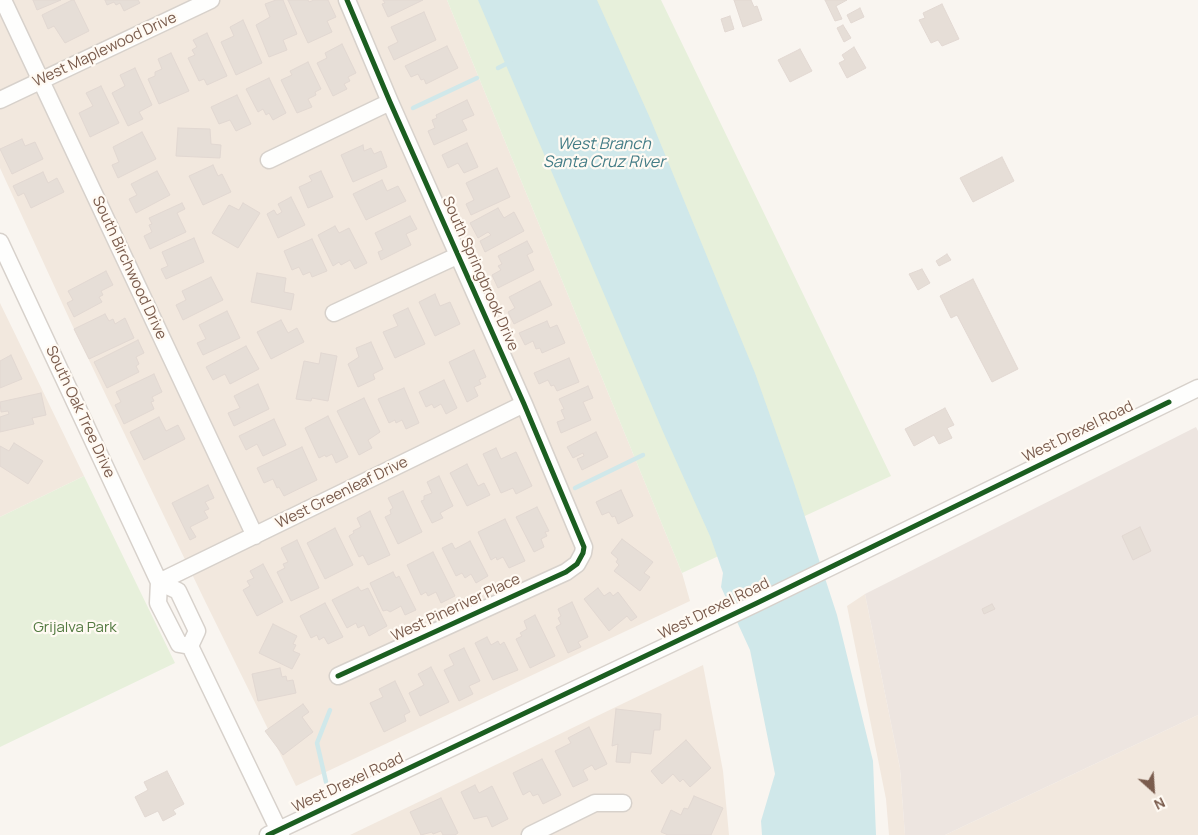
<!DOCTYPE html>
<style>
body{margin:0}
#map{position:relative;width:1198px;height:835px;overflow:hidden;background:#f9f5f0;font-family:Manrope,sans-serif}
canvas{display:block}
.north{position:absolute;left:1128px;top:765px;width:50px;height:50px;-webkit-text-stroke:4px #fffaf3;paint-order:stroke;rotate:154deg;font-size:14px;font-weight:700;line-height:20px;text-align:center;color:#7a5c4d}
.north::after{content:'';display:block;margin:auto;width:18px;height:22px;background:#7a5c4d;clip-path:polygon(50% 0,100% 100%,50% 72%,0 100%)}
</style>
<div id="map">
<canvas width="1198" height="835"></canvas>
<div class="north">N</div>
</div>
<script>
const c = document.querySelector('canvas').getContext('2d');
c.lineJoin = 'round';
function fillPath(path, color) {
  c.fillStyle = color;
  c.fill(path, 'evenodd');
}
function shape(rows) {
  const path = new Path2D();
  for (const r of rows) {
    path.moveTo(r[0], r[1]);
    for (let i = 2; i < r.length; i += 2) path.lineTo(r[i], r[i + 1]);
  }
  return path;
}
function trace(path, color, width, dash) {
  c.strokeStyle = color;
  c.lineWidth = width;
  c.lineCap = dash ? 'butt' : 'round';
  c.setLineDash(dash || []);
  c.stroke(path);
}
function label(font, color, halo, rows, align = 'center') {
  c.font = font + ' Manrope,sans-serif';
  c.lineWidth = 4.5;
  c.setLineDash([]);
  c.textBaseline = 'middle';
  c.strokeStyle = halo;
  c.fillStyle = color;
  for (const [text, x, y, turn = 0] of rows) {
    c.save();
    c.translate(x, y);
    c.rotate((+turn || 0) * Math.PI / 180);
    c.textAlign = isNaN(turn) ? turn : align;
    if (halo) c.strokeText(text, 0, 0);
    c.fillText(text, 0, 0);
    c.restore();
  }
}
fillPath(shape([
 [0,0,447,0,682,573,690,601,296,786,203,597,74,329,0,168],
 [0,303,84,476,0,517],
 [865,594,900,768,905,835,889,835,886,799,847,606],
 [703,665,723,771,729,835,350,835],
 [1198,715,1198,835,945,835]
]), '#f2e8de');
fillPath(shape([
 [1196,427,1198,431,1198,715,945,835,905,835,900,768,865,594]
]), '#ede5e0');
fillPath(shape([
 [447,0,661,0,891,476,682,573],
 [84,476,175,663,0,747,0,517]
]), '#e7f0db');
fillPath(shape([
 [478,0,597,0,650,118,755,373,793,480,837,615,873,761,876,835,762,835,761,821,775,774,750,650,721,587,723,573,710,536,664,434]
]), '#d0e8ea');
trace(shape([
 [498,68,510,62],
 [413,108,477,78],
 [575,488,643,455],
 [326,782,317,743,330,710]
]), '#d0e8ea', 4.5);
const building = shape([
 [33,0,61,0,37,10,33,0],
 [72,0,74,0,89,31,65,43,54,26,48,29,42,15,72,0],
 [105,0,138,0,140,3,124,11,120,3,116,5,114,2,107,5,105,0],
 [276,0,283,0,297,34,283,40,287,50,269,57,256,25,270,17,265,4,276,0],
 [288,0,308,0,309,2,314,0,328,0,336,17,327,21,332,32,308,43,288,0],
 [383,0,423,0,388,17,382,4,385,3,383,0],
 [734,0,751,0,754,7,757,6,762,20,743,27,734,0],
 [825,0,847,0,836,6,842,19,835,21,825,0],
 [942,4,959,39,942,46,938,40,931,43,919,20,925,18,923,13,942,4],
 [860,8,864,17,851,23,847,15,860,8],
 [424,12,436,40,394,60,388,47,398,42,391,27,424,12],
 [730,16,734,29,725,32,721,19,730,16],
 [243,20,262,63,236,75,221,42,234,36,230,27,243,20],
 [843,25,851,38,844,42,837,28,843,25],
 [207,33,227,76,207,85,204,79,199,81,188,58,195,55,192,50,197,47,193,40,207,33],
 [342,44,356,73,348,77,350,81,344,84,347,89,333,96,317,63,327,58,325,53,342,44],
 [447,46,458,68,426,84,424,79,421,80,418,74,411,77,405,66,447,46],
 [854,47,866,68,847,78,839,63,845,60,842,55,854,47],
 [800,49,812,71,790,82,778,60,800,49],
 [171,53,189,91,159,104,148,79,155,76,155,72,162,69,158,59,171,53],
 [308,62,321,89,315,92,316,95,308,99,312,107,297,113,281,80,292,75,290,71,308,62],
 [135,68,152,105,139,112,143,119,128,126,112,93,125,86,120,75,135,68],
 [269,78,286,113,273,120,269,113,266,115,263,109,258,112,246,89,269,78],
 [101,86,119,123,90,137,79,113,93,106,86,93,101,86],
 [237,95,251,124,236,131,230,120,219,124,211,107,237,95],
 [467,100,474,115,462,120,467,130,434,145,428,131,435,128,432,120,437,118,436,115,467,100],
 [178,128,210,129,211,144,221,145,220,158,176,156,178,128],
 [142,132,156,159,118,178,112,165,119,162,113,147,142,132],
 [22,139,25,146,35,142,43,159,12,174,0,149,22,139],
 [467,143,478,167,464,173,458,163,448,168,442,155,467,143],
 [363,145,364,151,371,148,374,154,381,151,387,167,353,182,341,155,363,145],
 [1002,157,1014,181,973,202,960,178,1002,157],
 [213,165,218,176,222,174,231,192,203,205,189,176,213,165],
 [497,168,510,197,471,215,466,204,474,200,466,183,497,168],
 [157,171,170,195,136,213,129,199,137,195,131,184,157,171],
 [321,171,333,197,308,208,299,187,312,181,309,176,321,171],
 [43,172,48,183,57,178,64,192,31,208,24,193,18,196,13,186,43,172],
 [382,180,387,191,398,186,406,201,366,220,353,194,382,180],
 [291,197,305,225,278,238,267,214,274,210,277,215,282,212,278,204,291,197],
 [182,203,185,209,177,213,186,232,150,249,144,236,152,232,149,225,152,224,149,218,182,203],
 [243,203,260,213,238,248,212,233,229,205,239,210,243,203],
 [498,208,504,218,514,212,524,231,485,252,480,241,491,235,488,232,478,238,470,223,498,208],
 [410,216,417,229,406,234,411,245,381,260,378,252,383,250,375,233,410,216],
 [335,226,339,233,349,228,367,263,355,269,350,260,341,265,339,262,333,266,318,235,335,226],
 [194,238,204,262,166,279,161,269,168,266,162,252,194,238],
 [312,239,327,271,312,277,310,272,303,275,299,267,292,270,284,251,312,239],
 [527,241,533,252,527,255,534,270,498,288,492,275,501,270,498,266,502,264,498,256,527,241],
 [947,254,951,260,939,266,936,261,947,254],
 [922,269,930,283,918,290,909,274,922,269],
 [106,271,113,285,101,291,103,295,99,297,102,302,74,317,67,303,73,300,68,291,106,271],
 [257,273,286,278,284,292,294,294,291,310,251,302,257,273],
 [211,277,223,300,183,320,176,305,186,300,182,291,211,277],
 [973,279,1018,369,992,382,957,315,951,318,940,296,973,279],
 [540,281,552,305,514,324,508,312,515,308,509,297,540,281],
 [435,294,440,306,450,302,460,324,435,336,419,302,435,294],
 [408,308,425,344,395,358,383,332,398,326,393,315,408,308],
 [227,311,240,338,203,355,197,343,206,339,199,325,227,311],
 [105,314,109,321,113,319,115,324,125,318,134,338,89,359,74,329,105,314],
 [281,320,288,333,297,328,304,342,271,359,257,332,281,320],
 [547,321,550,328,557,325,565,343,542,353,540,348,536,349,533,341,525,345,519,333,547,321],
 [138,340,144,353,136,357,139,364,136,366,139,372,107,388,94,362,138,340],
 [371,342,383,369,373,374,375,379,358,387,348,364,359,357,356,348,371,342],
 [246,346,259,369,230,384,225,374,213,380,206,367,246,346],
 [474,350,486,377,479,380,481,384,474,387,478,396,467,402,449,362,474,350],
 [321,353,337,356,328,401,312,398,311,401,296,399,304,361,319,364,321,353],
 [11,355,22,379,0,388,0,361,11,355],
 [569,358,579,382,557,391,554,385,551,386,548,380,539,384,534,373,569,358],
 [154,374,162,392,152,397,154,401,151,402,154,409,124,424,115,405,121,402,116,392,154,374],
 [444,380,457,408,446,414,441,404,434,408,432,404,426,407,419,392,444,380],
 [258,384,269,409,234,426,228,413,240,408,234,396,258,384],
 [588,386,593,398,583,402,591,420,561,433,557,422,565,419,561,410,564,409,559,399,588,386],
 [404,388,419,423,406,429,402,420,396,423,395,420,389,423,378,399,404,388],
 [41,393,46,415,32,418,34,424,0,432,0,417,9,414,8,411,1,412,0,402,41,393],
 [364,398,380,432,368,440,372,448,359,455,337,411,364,398],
 [945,408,954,425,947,428,952,438,939,444,934,435,914,446,905,429,945,408],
 [328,416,348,457,336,463,332,454,326,457,325,455,319,458,305,428,328,416],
 [159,417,166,431,178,425,185,439,144,460,130,432,159,417],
 [274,419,286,445,263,456,257,444,246,450,239,436,274,419],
 [596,432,608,457,582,470,577,459,584,456,583,453,573,458,567,447,596,432],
 [14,443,43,461,28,484,0,466,0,446,9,451,14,443],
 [302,447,317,480,284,496,279,487,277,488,273,479,264,483,257,468,302,447],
 [496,448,501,459,516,452,532,486,516,494,513,488,501,493,483,454,496,448],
 [467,464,478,486,484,483,490,495,467,506,450,473,467,464],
 [439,476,453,506,440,513,443,518,432,523,421,501,424,500,424,496,432,493,427,482,439,476],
 [208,485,214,498,205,502,209,509,204,511,208,518,190,527,196,537,190,540,172,503,208,485],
 [621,490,633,516,618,524,615,516,612,517,609,512,602,515,596,502,621,490],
 [403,491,422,532,398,544,385,517,391,514,390,510,393,508,388,498,403,491],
 [537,507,549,531,545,532,547,536,541,539,544,547,534,552,516,517,537,507],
 [370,511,390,555,368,565,363,555,359,557,349,536,354,533,353,531,361,527,357,518,370,511],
 [505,519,525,561,509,568,503,557,497,560,496,557,491,560,478,532,505,519],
 [1140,527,1151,551,1133,560,1122,536,1140,527],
 [335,528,353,565,325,579,307,543,335,528],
 [622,539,653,562,644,573,650,577,640,591,614,571,619,565,616,562,618,559,611,553,622,539],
 [297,540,319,588,291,601,277,572,285,568,283,564,288,562,281,548,297,540],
 [470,541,488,576,476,583,471,574,465,578,462,573,456,576,442,548,452,543,455,549,470,541],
 [433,552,455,596,441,603,436,592,428,596,426,592,421,595,407,565,433,552],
 [263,564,283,602,257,616,243,590,250,586,247,581,254,578,250,571,263,564],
 [393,572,396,578,399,576,416,610,405,615,401,606,390,612,387,610,383,611,370,583,393,572],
 [358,587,361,591,368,588,387,626,369,636,364,625,358,628,356,623,347,628,332,600,358,587],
 [598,588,604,596,610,592,613,596,618,592,637,617,631,621,627,616,609,631,584,599,598,588],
 [572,602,588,637,578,642,581,647,568,653,556,627,561,624,558,618,561,616,558,609,572,602],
 [325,603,343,637,328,644,324,637,319,640,317,635,311,638,300,616,325,603],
 [992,604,995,609,984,614,982,609,992,604],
 [535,615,555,656,530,668,516,639,522,636,520,633,527,629,524,621,535,615],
 [273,624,297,636,293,644,296,645,293,651,300,654,292,669,259,653,273,624],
 [487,637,491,645,498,641,500,645,504,642,518,670,493,680,475,643,487,637],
 [464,648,480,681,469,686,473,694,459,701,444,670,454,665,449,655,464,648],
 [431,667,449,702,420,716,409,693,424,685,418,674,431,667],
 [280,668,282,677,286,676,287,681,293,680,296,693,258,701,252,674,280,668],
 [395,681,410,712,404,715,406,721,384,732,370,703,383,697,379,689,395,681],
 [303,704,309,712,302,717,313,732,283,755,265,731,303,704],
 [616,709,661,714,660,730,654,730,651,754,631,752,630,763,616,762,618,744,612,746,616,709],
 [589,727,607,764,595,770,592,765,583,770,588,780,573,787,555,751,571,743,568,738,589,727],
 [686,740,711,768,690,787,683,779,680,782,673,774,662,784,651,771,686,740],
 [542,759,561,795,543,804,538,794,533,796,530,791,523,795,513,773,542,759],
 [167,771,184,804,173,810,176,814,163,821,158,811,145,817,135,797,148,790,144,782,167,771],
 [475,785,479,793,492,786,508,819,492,827,487,816,474,819,461,792,475,785],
 [694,796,723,808,711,835,668,835,661,832,671,810,681,815,684,808,688,809,694,796],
 [441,798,458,833,455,835,443,835,441,831,433,834,432,832,421,835,410,812,441,798]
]);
fillPath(building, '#e6ded7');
trace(building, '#e2d8d2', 1);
const minor = shape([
 [3,0,255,536],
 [0,100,211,0],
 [269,160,390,102],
 [0,242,159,582,524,404],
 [334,313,459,255],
 [159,582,178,591,197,631,190,646,179,644,158,603,159,582],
 [190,646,281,835],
 [338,676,566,572,577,564,583,553,584,547,524,404,390,102,347,0],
 [268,835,757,603,1198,388],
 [530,835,595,803,623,803]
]);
trace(minor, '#d7d1cb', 19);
trace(minor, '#fefefd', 16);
trace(shape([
 [338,676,566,572,577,564,583,553,584,547,524,404,390,102,347,0],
 [268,835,757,603,1169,402]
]), '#1b5e20', 5);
label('15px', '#7a5c4d', '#fffaf3', [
 ["West Maplewood Drive",105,50,-25],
 ["South Birchwood Drive",129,268,65],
 ["South Springbrook Drive",480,274,66],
 ["South Oak Tree Drive",80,412,65],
 ["West Drexel Road",1078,432,-26],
 ["West Greenleaf Drive",342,493,-26],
 ["West Pineriver Place",456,608,-25],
 ["West Drexel Road",714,609,-26],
 ["West Drexel Road",348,783,-25]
]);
label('15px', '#537a41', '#fffaf3', [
 ["Grijalva Park",75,628]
]);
label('italic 16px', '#437c86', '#fffaf3', [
 ["West Branch",604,145],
 ["Santa Cruz River",604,163]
]);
</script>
